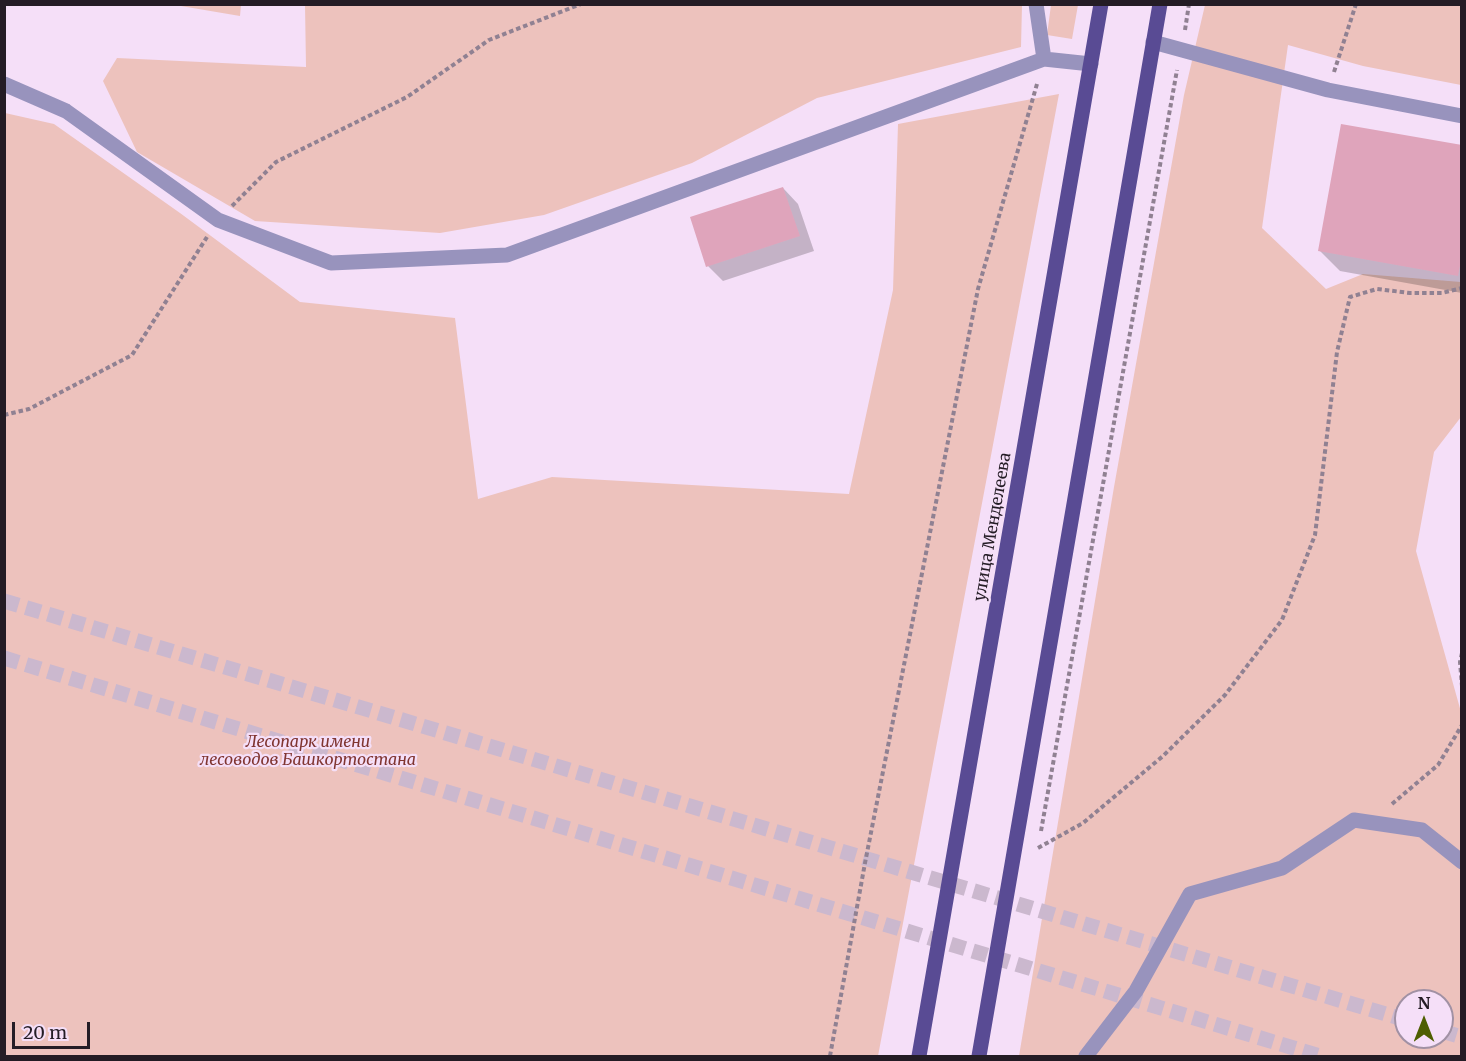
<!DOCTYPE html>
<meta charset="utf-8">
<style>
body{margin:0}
#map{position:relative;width:1466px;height:1061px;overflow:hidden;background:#f5dff8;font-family:Merriweather,serif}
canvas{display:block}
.frame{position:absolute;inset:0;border:6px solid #241c25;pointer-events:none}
.north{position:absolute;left:1394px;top:989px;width:60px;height:60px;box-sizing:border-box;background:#f5dff8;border:2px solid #a191a4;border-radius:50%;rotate:0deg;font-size:16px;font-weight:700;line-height:24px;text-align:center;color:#241c25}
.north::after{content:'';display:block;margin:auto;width:21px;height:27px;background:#4e5e01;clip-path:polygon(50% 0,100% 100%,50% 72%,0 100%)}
.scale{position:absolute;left:12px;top:1022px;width:78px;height:27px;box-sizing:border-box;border:3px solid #241c25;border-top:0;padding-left:8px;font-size:18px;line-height:21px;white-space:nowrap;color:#241c25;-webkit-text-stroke:4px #f5dff8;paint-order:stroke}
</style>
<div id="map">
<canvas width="1466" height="1061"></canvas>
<div class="frame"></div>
<div class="north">N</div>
<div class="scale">20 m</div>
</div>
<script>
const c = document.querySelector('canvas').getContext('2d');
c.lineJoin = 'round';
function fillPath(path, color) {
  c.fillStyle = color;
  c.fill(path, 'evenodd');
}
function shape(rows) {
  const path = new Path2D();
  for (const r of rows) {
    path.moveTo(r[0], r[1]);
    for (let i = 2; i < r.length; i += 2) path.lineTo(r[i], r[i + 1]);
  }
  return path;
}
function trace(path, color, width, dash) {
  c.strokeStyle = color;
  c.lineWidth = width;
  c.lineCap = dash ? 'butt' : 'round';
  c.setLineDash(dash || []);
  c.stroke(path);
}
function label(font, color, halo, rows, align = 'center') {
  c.font = font + ' Merriweather,serif';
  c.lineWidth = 4.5;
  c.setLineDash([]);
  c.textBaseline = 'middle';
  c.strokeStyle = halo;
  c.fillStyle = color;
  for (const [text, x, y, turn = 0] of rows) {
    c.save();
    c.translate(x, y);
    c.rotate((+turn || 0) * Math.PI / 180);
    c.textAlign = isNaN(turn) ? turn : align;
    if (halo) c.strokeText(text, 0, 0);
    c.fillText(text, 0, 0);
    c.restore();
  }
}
fillPath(shape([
 [175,5,241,4,241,5,240,16],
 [785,5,1022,5,1021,47,817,98,692,163,544,215,440,233,255,221,137,152,103,81,117,58,306,67,305,5],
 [1051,5,1078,5,1072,39,1047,35],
 [1205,5,1461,5,1461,85,1363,66,1288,45,1262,228,1326,289,1363,274,1461,282,1461,417,1434,452,1416,551,1461,712,1461,1056,1019,1056,1114,487,1184,95],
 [1406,1001,1442,1001,1442,1037,1406,1037],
 [1059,94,878,1056,5,1056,5,113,54,124,180,213,300,302,455,318,478,499,552,477,849,494,893,290,898,124]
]), '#edc2bd');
fillPath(shape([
 [1462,147,1462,293,1340,271,1320,251],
 [783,188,798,204,814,251,723,281,708,266]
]), '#0003');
fillPath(shape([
 [1341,124,1462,145,1462,256,1458,276,1318,251],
 [783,187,800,236,706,267,690,217]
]), '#dfa4bb');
trace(shape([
 [4,601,1406,1020],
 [4,658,1320,1056],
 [1442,1031,1462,1037]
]), '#cbb8ce', 15, [15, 8]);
trace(shape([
 [1185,30,1189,4],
 [1334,72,1356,4],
 [232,206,276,162,407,97,489,40,581,4],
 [4,415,29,409,132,355,207,237],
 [1462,653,1460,662,1462,686],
 [1392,804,1438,765,1462,725],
 [1041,831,1177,70],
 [1038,848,1083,823,1163,756,1225,695,1282,620,1315,535,1337,352,1350,297,1377,289,1410,293,1442,293,1462,288],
 [830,1056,865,863,978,289,1037,84]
]), '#908192', 4, [4.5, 3]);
trace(shape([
 [1036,4,1044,59],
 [1153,42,1328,90,1462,116],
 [4,84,66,111,218,220,331,263,507,255,1044,59,1091,64],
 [1086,1056,1136,991,1190,894,1282,868,1354,820,1422,830,1462,862]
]), '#9893bd', 15);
trace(shape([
 [919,1056,1101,4],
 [979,1056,1160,4]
]), '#594b94', 15);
label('16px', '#241c25', '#f5dff8', [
 ["улица Менделеева",993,527,-80]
]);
label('italic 16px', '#803531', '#f5dff8', [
 ["Лесопарк имени",308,742],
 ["лесоводов Башкортостана",308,760]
]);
</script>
